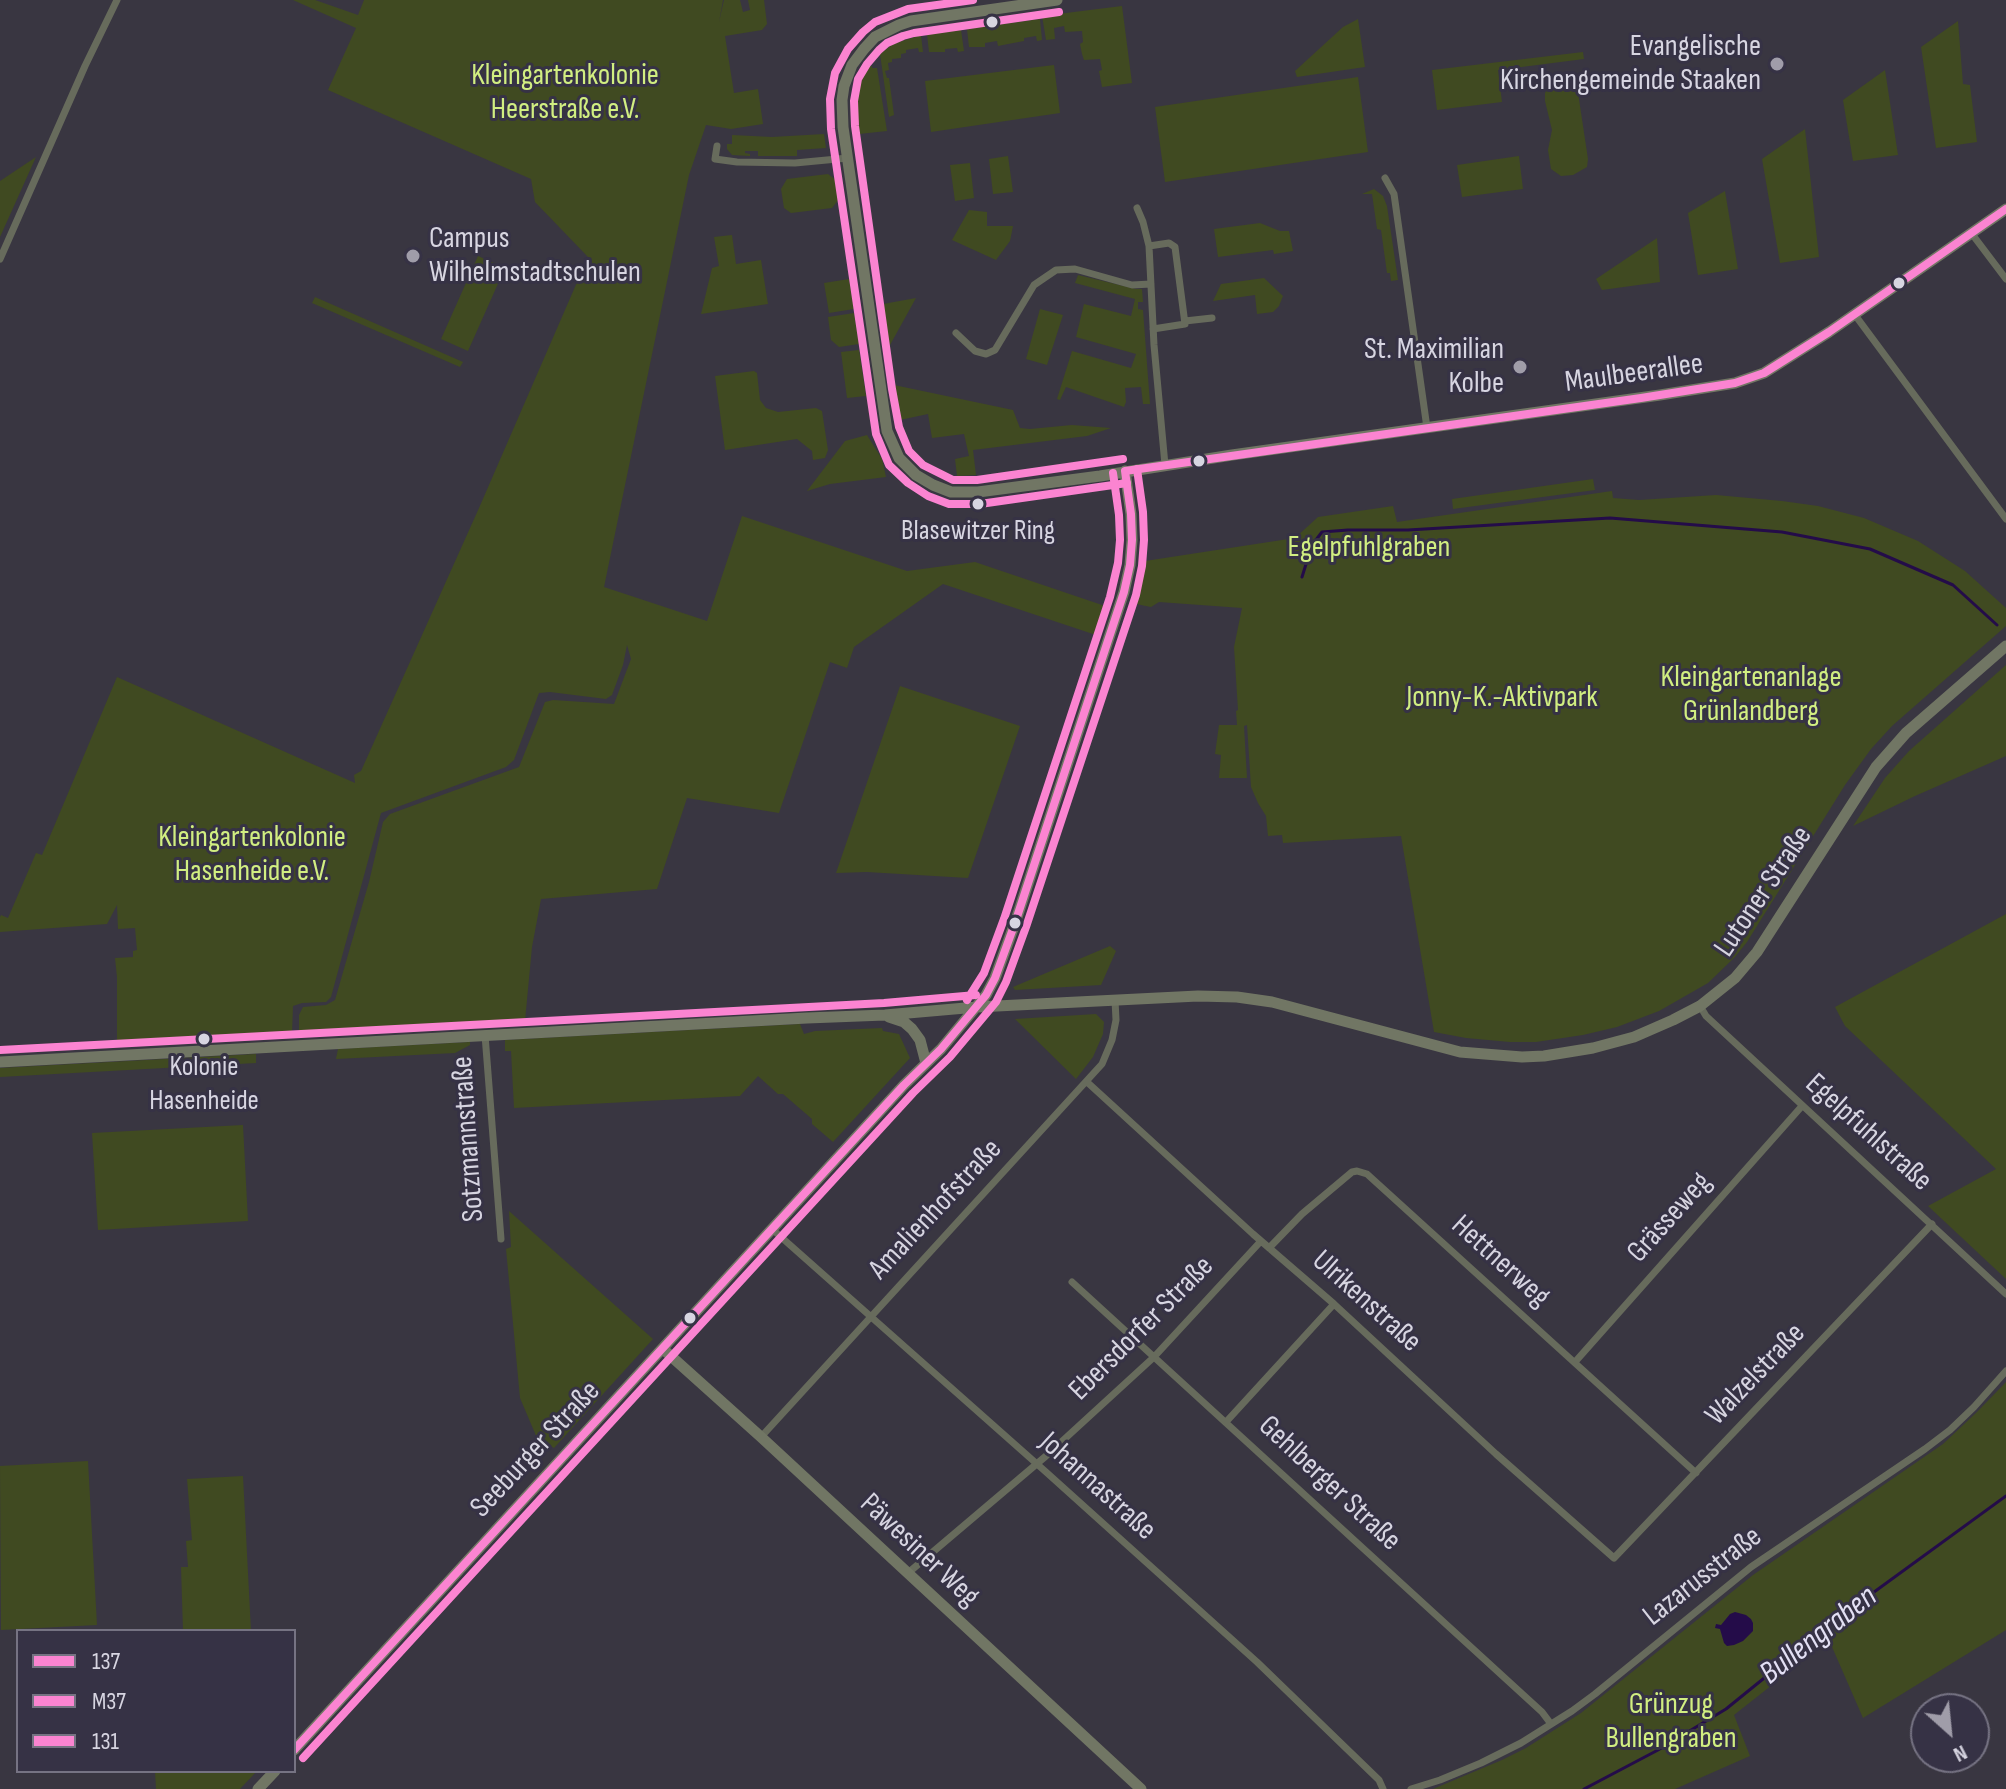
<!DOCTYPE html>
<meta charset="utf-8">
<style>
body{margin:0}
#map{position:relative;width:2006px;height:1789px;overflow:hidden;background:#393641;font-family:"Sofia Sans Condensed",sans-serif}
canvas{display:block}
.legend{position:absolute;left:16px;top:1629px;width:280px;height:144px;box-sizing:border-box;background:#363245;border:2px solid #767383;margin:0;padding:10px 14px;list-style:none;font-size:24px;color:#d7d5e1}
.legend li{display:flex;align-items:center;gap:16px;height:40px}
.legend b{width:40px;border:2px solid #767383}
.north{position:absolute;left:1910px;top:1693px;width:80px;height:80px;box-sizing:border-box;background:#363245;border:2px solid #767383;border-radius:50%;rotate:153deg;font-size:22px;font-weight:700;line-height:32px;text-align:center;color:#d7d5e1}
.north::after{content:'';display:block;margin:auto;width:28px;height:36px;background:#a09da9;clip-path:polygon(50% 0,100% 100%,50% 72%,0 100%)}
</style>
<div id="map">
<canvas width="2006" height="1789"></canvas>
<ul class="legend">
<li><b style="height:10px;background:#fb84d1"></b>137</li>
<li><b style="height:10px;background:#fb84d1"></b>M37</li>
<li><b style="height:10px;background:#fb84d1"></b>131</li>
</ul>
<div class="north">N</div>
</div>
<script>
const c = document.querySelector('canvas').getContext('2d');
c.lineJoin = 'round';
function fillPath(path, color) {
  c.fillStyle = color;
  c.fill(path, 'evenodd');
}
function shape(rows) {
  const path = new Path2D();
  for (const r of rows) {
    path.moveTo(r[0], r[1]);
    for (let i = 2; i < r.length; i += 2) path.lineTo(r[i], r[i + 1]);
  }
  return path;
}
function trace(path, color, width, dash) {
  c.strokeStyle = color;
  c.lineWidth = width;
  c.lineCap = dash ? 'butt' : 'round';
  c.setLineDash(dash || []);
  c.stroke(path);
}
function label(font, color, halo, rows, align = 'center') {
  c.font = font + ' "Sofia Sans Condensed",sans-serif';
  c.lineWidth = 6;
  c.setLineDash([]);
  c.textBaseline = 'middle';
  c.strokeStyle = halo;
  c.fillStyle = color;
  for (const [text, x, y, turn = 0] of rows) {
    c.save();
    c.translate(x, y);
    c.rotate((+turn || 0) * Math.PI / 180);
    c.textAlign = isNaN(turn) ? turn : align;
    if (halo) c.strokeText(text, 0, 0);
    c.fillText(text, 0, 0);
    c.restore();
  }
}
fillPath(shape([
 [293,0,315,0,358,15,364,0,723,0,719,22,724,0,740,0,743,12,750,10,748,0,764,0,767,24,762,30,725,36,734,93,758,89,763,124,731,129,706,125,689,175,604,587,707,621,742,516,907,571,975,562,1105,606,1096,635,943,584,854,647,847,668,830,662,779,813,687,798,657,889,541,899,532,947,525,1021,299,1034,299,1015,303,1007,326,1005,335,1000,369,882,383,822,390,814,519,767,545,702,553,700,614,704,631,659,627,645,623,665,612,695,606,699,550,692,539,693,514,760,506,767,381,813,331,997,326,1002,302,1003,293,1006,292,1034,117,1044,117,977,115,958,133,957,133,951,137,950,135,928,118,929,117,905,107,924,0,932,0,917,1,915,8,918,36,853,42,855,117,677,355,783,354,775,361,771,479,508,588,257,535,202,531,179,328,90,356,28],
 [1122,6,1132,83,1102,87,1099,71,1102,70,1100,59,1084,60,1082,54,1080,44,1083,42,1082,31,1065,32,1064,26,1054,28,1055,39,1046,40,1042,16],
 [1040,19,1042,40,1037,41,1036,36,1024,38,1024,41,1008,44,998,46,997,41,985,43,985,47,969,47,967,29],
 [1358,19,1365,67,1297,77,1295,71,1343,27],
 [1958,21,1963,84,1970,85,1977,142,1936,148,1921,47],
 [961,30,964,51,958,52,957,48,945,49,945,52,929,52,927,34],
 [921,35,923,52,919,52,918,48,906,50,906,53,901,54,901,58,892,59,892,62,888,63,889,70,885,71,887,78,889,78,894,115,889,117,880,54,893,44],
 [1583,52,1584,59,1498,70,1502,102,1437,110,1432,70],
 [1054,65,1060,113,931,132,925,81],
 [872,66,872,68,877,68,887,131,859,134,856,98,860,83,868,67],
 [1885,70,1898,155,1853,161,1843,100],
 [1358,77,1368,152,1165,182,1155,107],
 [1562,77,1571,80,1577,86,1588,159,1587,167,1573,175,1561,176,1551,169,1548,150,1552,130,1545,101,1545,93,1553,80],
 [1805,129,1819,257,1780,263,1762,159],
 [824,134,826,148,797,150,797,156,758,156,758,151,745,151,745,153,750,154,750,156,732,155,727,149,727,144,732,144,732,135,772,137],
 [1008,156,1013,192,993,194,989,159],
 [1519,156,1523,189,1462,197,1457,165],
 [36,157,0,237,0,181],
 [970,163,974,198,955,201,950,165],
 [828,174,836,180,839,199,832,208,791,213,784,208,781,189,787,179],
 [1374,189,1383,196,1387,206,1398,280,1391,281,1390,273,1387,273,1381,230,1377,229,1372,194,1362,194],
 [1725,191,1738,269,1698,275,1688,213],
 [969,210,987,212,987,226,1013,226,1010,241,996,260,952,240],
 [1260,223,1280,231,1289,231,1293,251,1274,254,1273,250,1218,257,1214,229],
 [732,235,736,264,761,260,768,304,701,314,712,268,719,266,714,237],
 [1657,238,1660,282,1602,290,1596,279],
 [478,256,505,268,468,351,441,339],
 [1078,275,1136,289,1142,289,1143,302,1138,302,1138,309,1143,310,1150,404,1143,404,1141,387,1125,388,1126,402,1124,407,1066,387,1060,400,1057,399,1072,351,1131,368,1136,354,1076,337,1084,304,1131,316,1135,299,1075,283],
 [1264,278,1283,296,1279,306,1273,312,1257,314,1255,295,1213,301,1221,284],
 [849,279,854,309,829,313,824,283],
 [315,297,463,362,460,367,312,303],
 [916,298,890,345,889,345,883,304],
 [1040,309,1063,315,1047,365,1026,359],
 [854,313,859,344,839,347,831,340,828,317],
 [859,350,866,396,847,398,841,352],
 [754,371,757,373,760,400,766,408,778,412,816,408,822,411,828,450,825,458,813,460,812,451,797,439,725,450,715,376],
 [894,385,1013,410,1020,428,1030,429,1072,425,1111,428,1087,436,973,450,976,475,957,476,955,459,969,456,964,434,932,438,928,414,900,420],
 [867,435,882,459,886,477,830,484,807,491,845,441],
 [1593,479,1595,490,1453,509,1452,499],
 [1612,491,1613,498,1639,500,1716,495,1782,501,1818,506,1864,518,1918,541,1965,571,2006,608,2006,626,1892,726,1871,749,1845,785,1747,942,1735,957,1708,983,1659,1011,1617,1027,1583,1035,1536,1042,1510,1042,1466,1038,1434,1032,1401,836,1283,843,1282,835,1268,836,1266,816,1258,803,1251,787,1247,725,1244,726,1247,778,1219,778,1221,755,1215,754,1219,725,1237,725,1236,711,1238,710,1234,647,1242,608,1159,602,1151,607,1136,604,1145,561,1295,538,1318,517,1393,506,1397,522],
 [2006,665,2006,756,1915,796,1853,826,1885,778,1909,751],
 [900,686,1020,726,968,878,867,872,836,873],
 [2006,914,2006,1279,1928,1206,1996,1169,1845,1026,1835,1007],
 [1110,946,1116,951,1101,985,1015,990,1013,987],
 [1096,1014,1104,1022,1103,1034,1093,1057,1076,1079,1015,1019],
 [800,1024,804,1034,815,1031,882,1028,883,1031,899,1034,910,1058,833,1142,812,1124,812,1119,783,1094,778,1094,758,1076,740,1096,514,1108,511,1051,505,1051,505,1040],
 [470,1042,470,1045,455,1053,336,1059,338,1049],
 [256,1054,256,1063,0,1077,0,1068],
 [243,1125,248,1221,98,1230,92,1133],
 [509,1211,653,1339,554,1448,537,1438,520,1398,506,1249,511,1247],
 [2006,1382,2006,1630,1863,1718,1829,1640,1734,1715,1750,1756,1675,1789,1433,1789,1502,1760,1526,1748,1581,1713,1753,1575,1943,1444,1977,1412],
 [88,1461,97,1625,1,1630,0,1466],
 [243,1476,251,1631,183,1631,181,1567,188,1567,186,1541,192,1540,187,1479],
 [155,1771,257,1771,240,1789,156,1789]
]), '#404a21');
fillPath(shape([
 [1735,1612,1746,1615,1751,1619,1753,1623,1753,1631,1743,1641,1734,1645,1727,1646,1724,1643,1720,1629,1715,1628,1716,1624,1721,1625,1730,1614]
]), '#240c49');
trace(shape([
 [1302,577,1312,545,1322,532,1348,530,1408,530,1610,518,1782,532,1870,549,1953,585,1997,625],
 [1584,1789,1658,1750,1726,1709,1837,1619,2006,1496]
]), '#240c49', 3);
trace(shape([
 [717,146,715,159,737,162,795,163,848,158],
 [1385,178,1394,194,1427,428],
 [1137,208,1143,222,1149,246,1154,345,1165,465],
 [1972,234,2006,279],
 [1149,246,1169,243,1175,247,1185,324,1153,329],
 [0,259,85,66,117,0],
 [1855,315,2006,519],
 [1185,321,1212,318],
 [956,333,975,351,986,354,995,350,1034,285,1056,270,1075,269,1132,285,1151,284],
 [1700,1006,1706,1016,2006,1294],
 [485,1035,501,1239],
 [1087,1082,1253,1234,1334,1304,1496,1454,1614,1558,1932,1224],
 [772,1229,1046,1472,1257,1662,1379,1780,1383,1789],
 [1269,1248,1302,1214,1352,1172,1357,1171,1367,1174,1696,1473],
 [1072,1282,1542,1712,1551,1724],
 [1575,1362,1802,1106],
 [1226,1422,1334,1304],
 [761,1437,1102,1064,1112,1040,1116,1020,1115,1000],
 [908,1573,1046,1456,1154,1357,1261,1241],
 [1411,1789,1440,1780,1481,1763,1521,1743,1572,1711,1595,1694,1751,1567,1925,1449,1950,1430,1974,1407,2006,1371]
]), '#676b5c', 7);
trace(shape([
 [1057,0,911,21,899,25,875,37,864,49,852,65,844,86,842,100,843,127,887,431,899,458,916,475,933,485,951,492,978,492,1100,476,1232,455,1660,395,1735,383,1764,373,1829,332,2006,209],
 [889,1017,904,1022,912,1029,920,1040,926,1063],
 [0,1062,807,1018,885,1015,977,1007,1198,996,1237,997,1272,1002,1460,1052,1522,1057,1544,1056,1593,1048,1634,1037,1673,1020,1700,1006,1735,978,1757,952,1876,767,1906,733,2006,646],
 [663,1349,761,1437,1141,1789],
 [294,1750,904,1085,941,1049,986,995,995,978,1015,923,1124,592,1130,565,1132,540,1131,514,1125,471],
 [258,1789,275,1771]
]), '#717664', 11);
trace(shape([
 [1125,471,1641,398,1735,383,1764,373,1829,332,2006,209],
 [294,1750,904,1085,941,1049,986,995,995,978,1015,923,1124,592,1130,565,1132,540,1131,514,1125,471]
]), '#fb84d1', 8);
trace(shape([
 [973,0,908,9,875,22,863,32,848,49,835,73,830,99,831,129,876,434,889,465,908,483,928,496,949,504,980,504,1127,483],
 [303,1758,913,1093,950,1057,996,1002,1006,982,1026,927,1136,595,1142,566,1144,540,1143,512,1137,469]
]), '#fb84d1', 8);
trace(shape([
 [1059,12,914,33,903,36,887,43,879,50,867,64,858,79,854,101,855,126,892,389,899,427,909,451,923,465,953,480,977,480,1123,459],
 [967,1000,984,973,1004,919,1110,597,1118,563,1120,540,1119,515,1113,473],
 [0,1050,884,1003,976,995]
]), '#fb84d1', 8);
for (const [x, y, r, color] of [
 [992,22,7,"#d7d5e1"],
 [1777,64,8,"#a09da9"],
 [413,256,8,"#a09da9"],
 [1899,283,7,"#d7d5e1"],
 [1520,367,8,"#a09da9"],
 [1199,461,7,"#d7d5e1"],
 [978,504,7,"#d7d5e1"],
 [1015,923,7,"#d7d5e1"],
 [204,1039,7,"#d7d5e1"],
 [690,1318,7,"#d7d5e1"]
]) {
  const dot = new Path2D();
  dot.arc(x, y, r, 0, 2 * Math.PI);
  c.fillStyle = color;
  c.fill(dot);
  trace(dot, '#363245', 3);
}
label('28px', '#d7d5e1', '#363245', [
 ["Blasewitzer Ring",978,532],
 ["Kolonie",204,1068],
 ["Hasenheide",204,1102]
]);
label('30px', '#d7d5e1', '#363245', [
 ["Evangelische",1761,47],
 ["Kirchengemeinde Staaken",1761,81],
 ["Campus",429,239,"left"],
 ["Wilhelmstadtschulen",429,273,"left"],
 ["St. Maximilian",1504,350],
 ["Kolbe",1504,384]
], 'right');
label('30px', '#d1ee81', '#363245', [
 ["Kleingartenkolonie",565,76],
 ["Heerstraße e.V.",565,110],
 ["Egelpfuhlgraben",1369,548],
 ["Kleingartenanlage",1751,678],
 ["Grünlandberg",1751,712],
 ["Jonny-K.-Aktivpark",1502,698],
 ["Kleingartenkolonie",252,838],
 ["Hasenheide e.V.",252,872],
 ["Grünzug",1671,1705],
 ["Bullengraben",1671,1739]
]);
label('30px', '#d7d5e1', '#363245', [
 ["Maulbeerallee",1634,374,-8],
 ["Lutoner Straße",1764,892,-56],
 ["Egelpfuhlstraße",1868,1133,42],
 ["Sotzmannstraße",469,1139,-94],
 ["Amalienhofstraße",936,1210,-47],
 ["Grässeweg",1670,1218,-48],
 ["Hettnerweg",1500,1262,42],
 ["Ulrikenstraße",1366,1302,42],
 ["Ebersdorfer Straße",1142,1329,-45],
 ["Walzelstraße",1756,1375,-46],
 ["Seeburger Straße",536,1450,-47],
 ["Gehlberger Straße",1329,1484,43],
 ["Johannastraße",1097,1487,42],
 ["Päwesiner Weg",919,1551,43],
 ["Lazarusstraße",1703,1577,-38]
]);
label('italic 32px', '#e3e0f4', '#363245', [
 ["Bullengraben",1819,1636,-38]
]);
</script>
